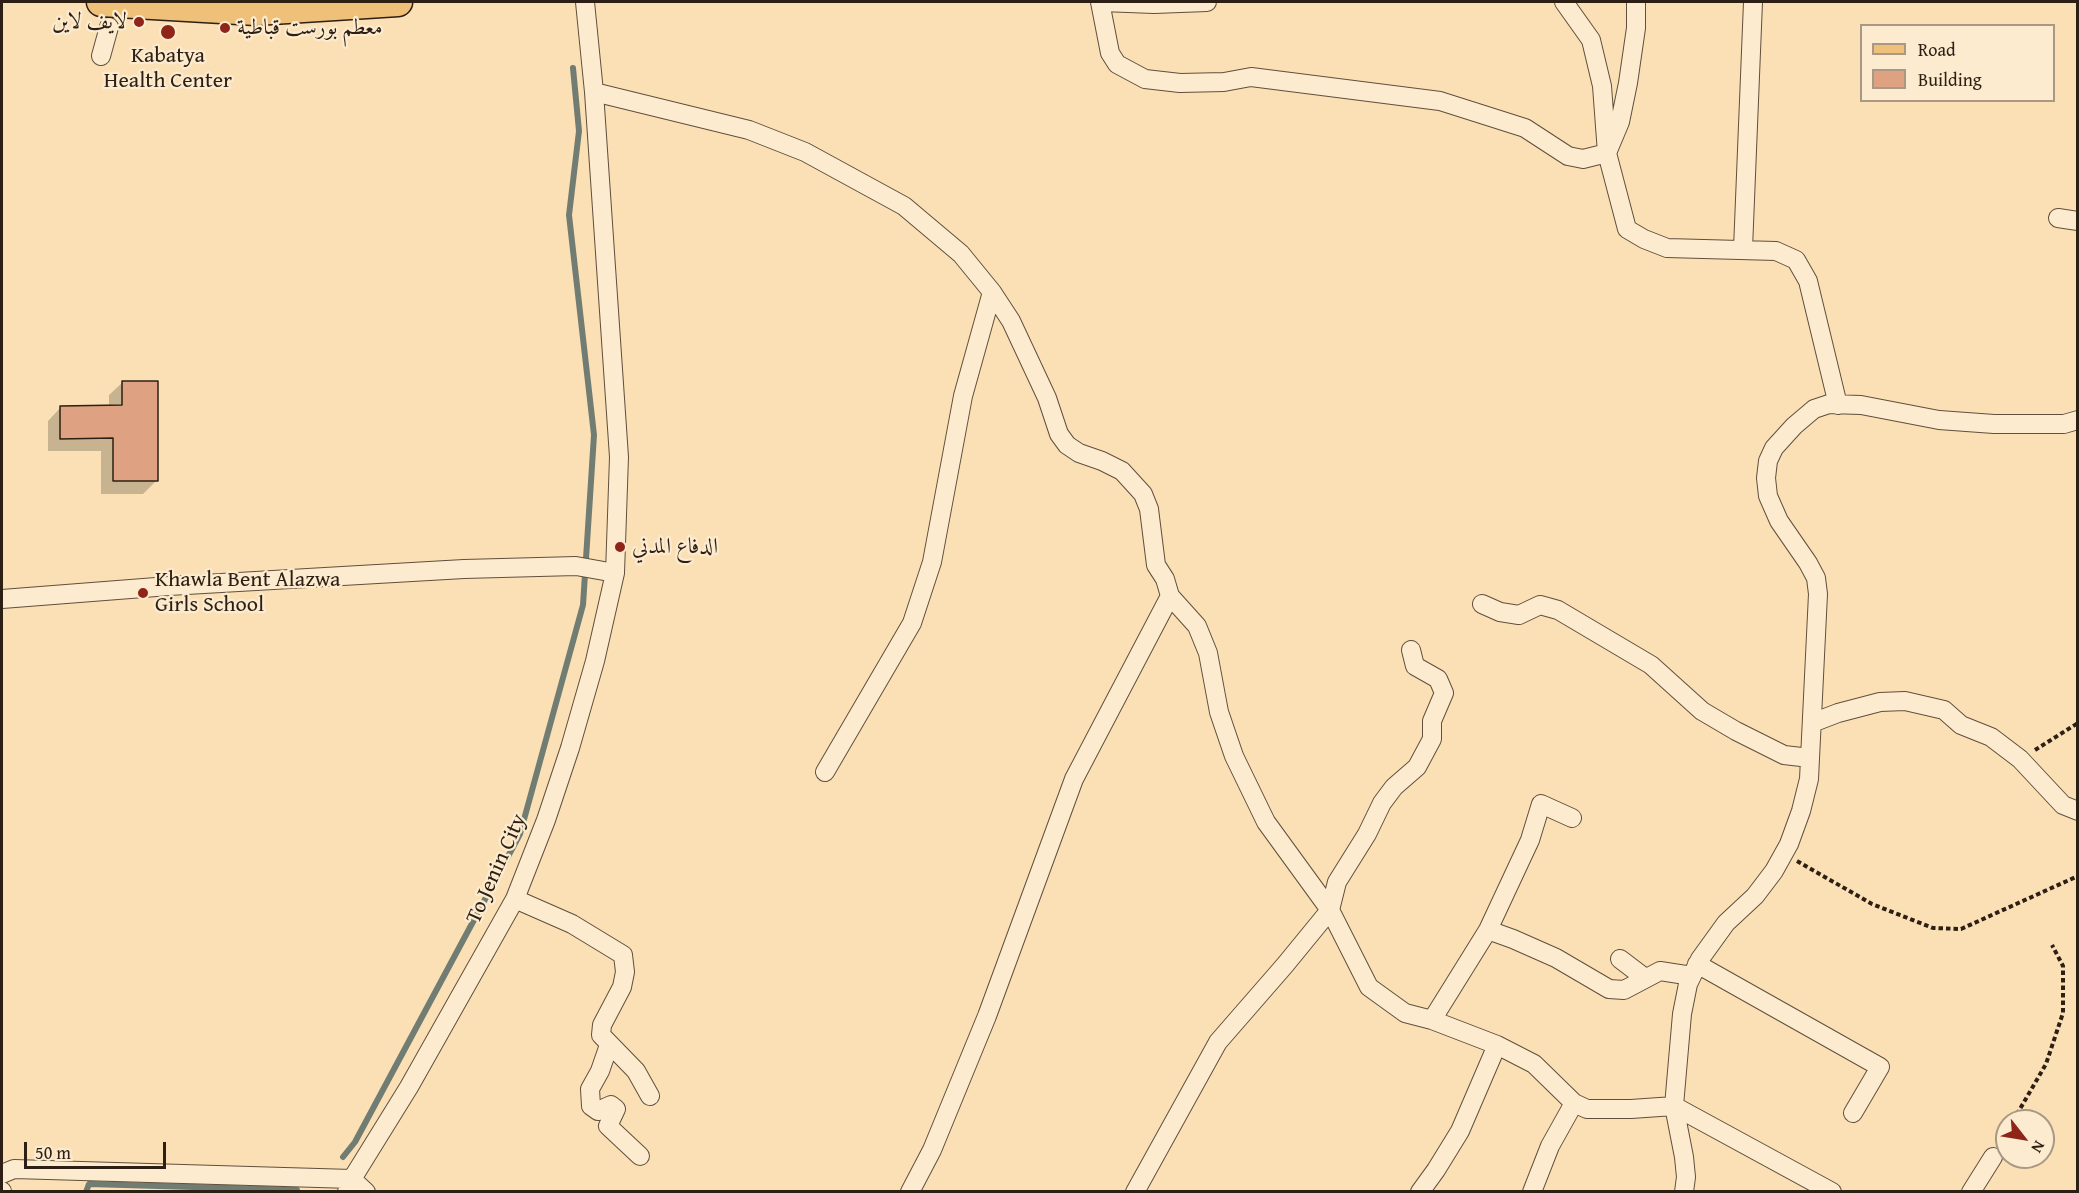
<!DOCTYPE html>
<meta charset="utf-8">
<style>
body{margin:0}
#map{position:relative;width:2079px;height:1193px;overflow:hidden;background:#fbe0b5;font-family:"Gentium Book Plus",serif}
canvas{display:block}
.frame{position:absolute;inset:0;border:3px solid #2d1f13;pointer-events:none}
.legend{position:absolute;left:1860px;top:24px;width:195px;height:78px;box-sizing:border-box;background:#fcebcf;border:2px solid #a99984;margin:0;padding:8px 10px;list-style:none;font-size:18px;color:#2d1f13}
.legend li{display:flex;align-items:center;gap:12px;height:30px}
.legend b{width:30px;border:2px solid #a99984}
.north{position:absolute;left:1995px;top:1109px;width:60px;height:60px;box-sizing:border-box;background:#fcebcf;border:2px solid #a99984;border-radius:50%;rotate:121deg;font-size:16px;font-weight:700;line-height:24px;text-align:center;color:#2d1f13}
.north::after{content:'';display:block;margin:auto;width:21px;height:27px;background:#8f2418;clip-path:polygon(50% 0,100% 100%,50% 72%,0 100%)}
.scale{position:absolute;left:24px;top:1142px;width:142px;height:27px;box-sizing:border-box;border:3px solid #2d1f13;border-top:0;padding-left:8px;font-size:18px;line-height:21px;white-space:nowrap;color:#2d1f13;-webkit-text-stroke:4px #fcebcf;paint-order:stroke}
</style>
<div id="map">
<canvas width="2079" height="1193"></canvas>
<div class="frame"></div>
<ul class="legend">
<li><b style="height:8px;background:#eec07a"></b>Road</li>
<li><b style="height:16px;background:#dea181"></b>Building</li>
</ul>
<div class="north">N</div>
<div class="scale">50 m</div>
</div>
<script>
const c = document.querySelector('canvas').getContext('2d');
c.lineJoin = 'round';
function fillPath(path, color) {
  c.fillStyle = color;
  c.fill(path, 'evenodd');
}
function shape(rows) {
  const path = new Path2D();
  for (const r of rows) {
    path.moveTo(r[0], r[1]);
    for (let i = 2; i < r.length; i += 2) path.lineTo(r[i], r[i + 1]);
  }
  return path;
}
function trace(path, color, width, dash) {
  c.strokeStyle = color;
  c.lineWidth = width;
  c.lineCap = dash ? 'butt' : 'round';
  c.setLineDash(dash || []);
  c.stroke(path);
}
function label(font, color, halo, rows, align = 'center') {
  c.font = font + ' "Gentium Book Plus",Amiri,serif';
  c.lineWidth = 4.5;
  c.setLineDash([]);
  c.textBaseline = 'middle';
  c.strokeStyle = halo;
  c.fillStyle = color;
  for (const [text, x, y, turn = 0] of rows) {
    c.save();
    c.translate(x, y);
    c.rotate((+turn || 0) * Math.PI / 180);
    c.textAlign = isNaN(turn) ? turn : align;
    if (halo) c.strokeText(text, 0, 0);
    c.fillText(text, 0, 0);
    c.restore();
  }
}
fillPath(shape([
 [123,382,157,480,143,494,101,494,101,451,48,451,48,421,61,407,109,407,109,395]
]), '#0003');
trace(shape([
 [343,1157,355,1142,520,834,583,605,594,435,569,215,579,131,573,68],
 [86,1192,89,1184,297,1190]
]), '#717d73', 6);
const building = shape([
 [122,381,158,381,158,481,113,481,113,438,60,439,60,406,122,405,122,381]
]);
fillPath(building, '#dea181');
trace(building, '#2d1f13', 1.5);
const minor = shape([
 [1100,2,1110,53,1117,64,1145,79,1180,83,1224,82,1251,77,1440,101,1525,128,1568,156,1583,159,1607,153,1620,122,1628,83,1636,28,1636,2],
 [1102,2,1154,4,1207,2],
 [1564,2,1591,40,1602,86,1607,153,1627,229,1644,239,1667,248,1776,251,1796,260,1808,281,1838,405],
 [101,56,109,27],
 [594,92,749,130,805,152,904,206,961,254,992,292,1011,321,1047,398,1059,434,1067,445,1079,453,1102,461,1122,471,1143,494,1149,509,1156,565,1165,579,1170,596,1197,626,1208,653,1219,712,1234,756,1266,822,1330,910,1369,987,1405,1013,1432,1020,1497,1045,1534,1064,1574,1103,1587,1109,1631,1109,1674,1106,1832,1192],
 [2058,218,2078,221],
 [1743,249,1753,2],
 [2,599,169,586,464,569,576,566,615,573],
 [1482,604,1500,612,1519,615,1540,605,1558,610,1651,665,1702,711,1736,731,1784,755,1810,758],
 [1812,723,1838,713,1880,702,1905,701,1944,710,1961,725,1991,737,2020,759,2063,805,2078,811],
 [825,772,912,623,932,562,963,396,992,292],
 [515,899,572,924,623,955,625,972,622,987,602,1025,601,1035,636,1071,650,1096],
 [1488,930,1513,939,1556,958,1609,989,1624,990,1660,971,1692,976],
 [1620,959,1645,978],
 [1697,964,1880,1067,1853,1113],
 [1432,1020,1488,930,1530,840,1541,804,1572,818],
 [609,1045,600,1071,590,1089,591,1106,598,1111,611,1105,616,1109,608,1126,640,1156],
 [2,1174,14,1169,352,1179,366,1192],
 [2,1191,2,1192],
 [347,1192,352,1179,409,1087,515,899,546,820,570,748,595,661,615,573,619,457,594,92,585,2],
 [910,1192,932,1150,987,1016,1074,779,1170,596],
 [1135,1192,1218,1042,1285,965,1330,910,1337,882,1367,834,1382,803,1394,787,1417,767,1432,739,1432,721,1444,693,1438,679,1415,666,1411,650],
 [1420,1192,1436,1170,1460,1131,1497,1045],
 [1532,1192,1550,1146,1574,1103],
 [1684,1192,1686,1177,1684,1157,1674,1106,1682,1014,1688,984,1700,959,1726,923,1755,896,1774,871,1789,844,1801,811,1809,779,1818,594,1816,578,1808,563,1779,521,1768,496,1766,478,1768,461,1774,448,1794,426,1814,409,1829,404,1861,405,1939,420,1994,424,2064,424,2078,420],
 [1971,1192,1993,1157]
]);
const primary = shape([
 [101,2,256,11,398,2]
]);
trace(minor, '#604f3c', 20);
trace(primary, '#2d1f13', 31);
trace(shape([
 [2035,750,2078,723],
 [1797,861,1872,904,1933,928,1961,929,2078,876],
 [2013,1121,2046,1064,2063,1013,2063,966,2052,945],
 [2001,1143,2007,1132]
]), '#2d1f13', 4, [4.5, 3]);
trace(minor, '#fcebcf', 18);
trace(primary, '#eec07a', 28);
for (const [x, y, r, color] of [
 [139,22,6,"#8f2418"],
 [225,28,6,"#8f2418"],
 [168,32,8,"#8f2418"],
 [620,547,6,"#8f2418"],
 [143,593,6,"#8f2418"]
]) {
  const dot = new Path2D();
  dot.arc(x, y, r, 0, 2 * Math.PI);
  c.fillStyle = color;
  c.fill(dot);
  trace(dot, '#fcebcf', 2);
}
label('22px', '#2d1f13', '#fcebcf', [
 ["لايف لاين",127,22,"right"],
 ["معطم بورست قباطية",237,28],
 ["Kabatya",168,56,"center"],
 ["Health Center",168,81,"center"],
 ["الدفاع المدني",632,547],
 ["Khawla Bent Alazwa",155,580],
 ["Girls School",155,605]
], 'left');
label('22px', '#2d1f13', '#fcebcf', [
 ["To Jenin City",497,869,-66]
]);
</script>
